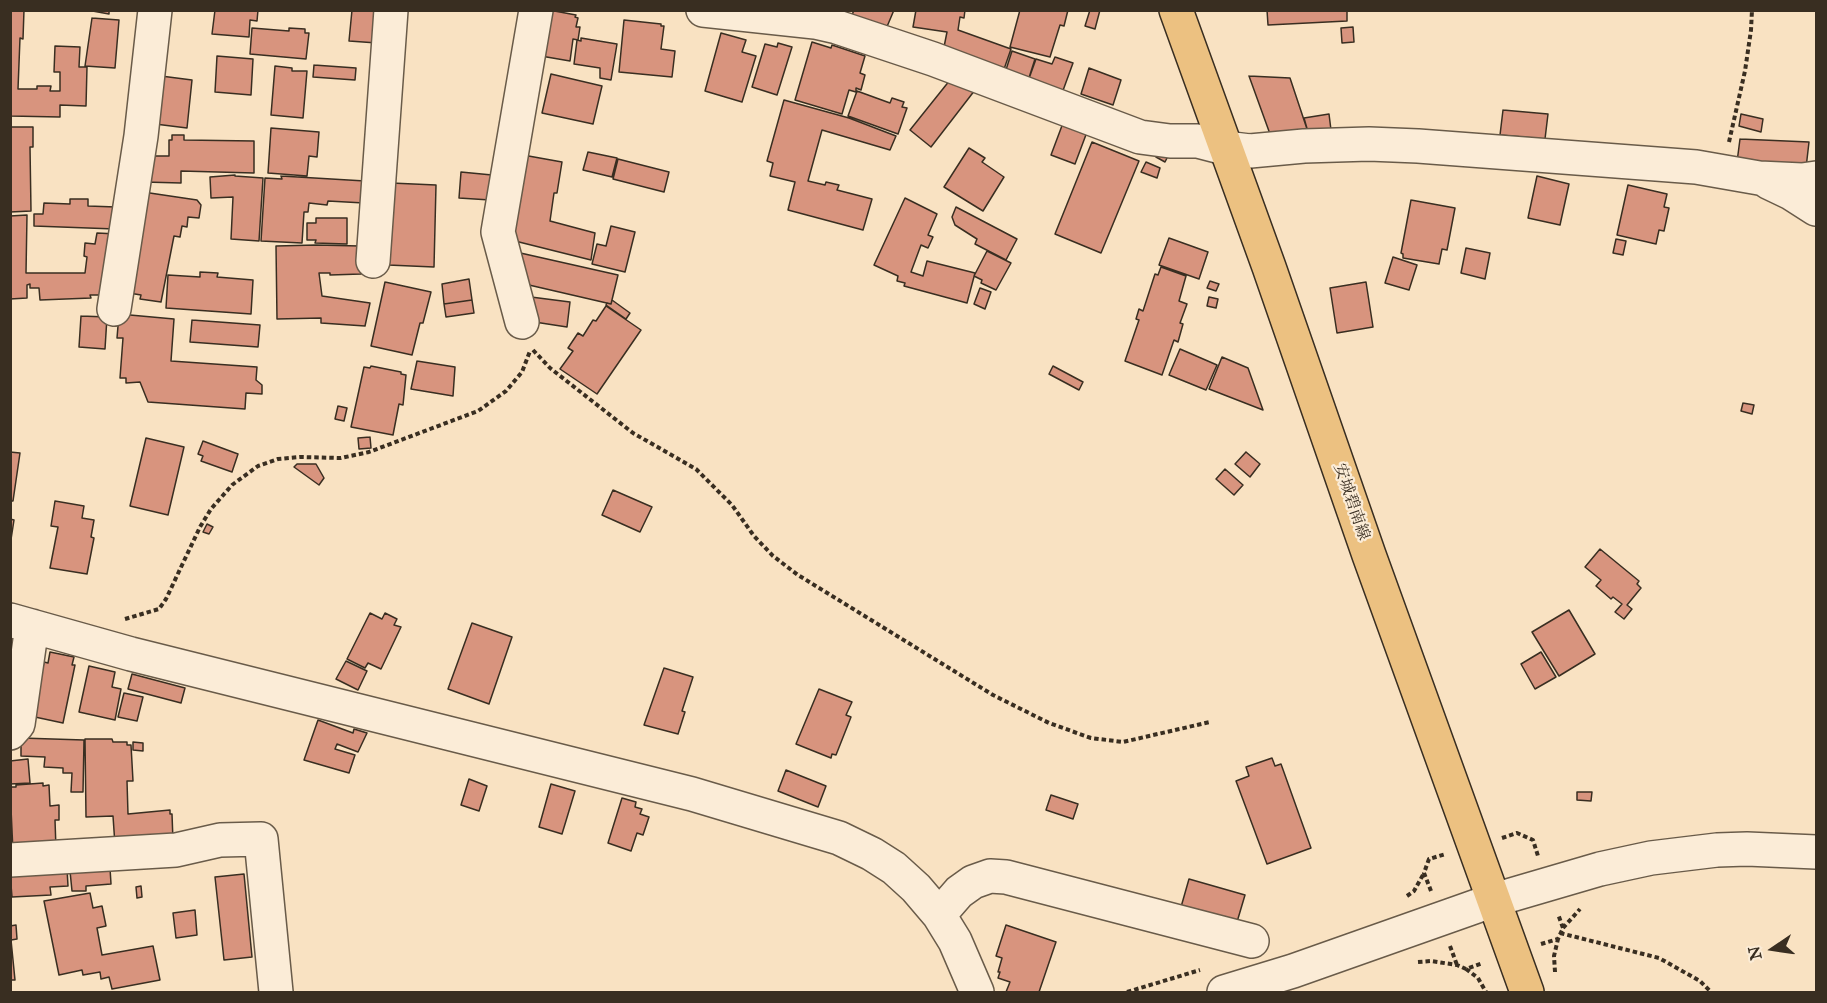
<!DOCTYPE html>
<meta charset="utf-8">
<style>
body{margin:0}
#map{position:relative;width:1827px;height:1003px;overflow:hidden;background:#f9e2c2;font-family:"IM FELL Great Primer",serif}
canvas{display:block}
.frame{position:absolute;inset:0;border:12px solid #392e21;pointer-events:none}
.north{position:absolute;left:1743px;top:919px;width:60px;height:60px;-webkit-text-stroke:4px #fbecd7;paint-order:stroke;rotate:257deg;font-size:16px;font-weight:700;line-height:24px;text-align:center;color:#392e21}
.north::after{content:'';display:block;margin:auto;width:21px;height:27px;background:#392e21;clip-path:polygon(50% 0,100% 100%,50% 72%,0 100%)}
</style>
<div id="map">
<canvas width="1827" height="1003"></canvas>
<div class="frame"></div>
<div class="north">N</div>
</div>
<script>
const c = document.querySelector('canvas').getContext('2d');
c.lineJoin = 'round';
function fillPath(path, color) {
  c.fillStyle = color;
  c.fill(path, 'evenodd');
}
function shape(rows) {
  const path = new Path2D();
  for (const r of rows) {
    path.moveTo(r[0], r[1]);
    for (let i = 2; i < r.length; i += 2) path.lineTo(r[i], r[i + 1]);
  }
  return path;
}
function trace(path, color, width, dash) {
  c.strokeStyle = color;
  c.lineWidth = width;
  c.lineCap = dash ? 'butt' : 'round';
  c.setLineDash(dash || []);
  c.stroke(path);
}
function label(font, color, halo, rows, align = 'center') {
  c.font = font + ' "IM FELL Great Primer","Noto Serif JP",serif';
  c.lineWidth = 4.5;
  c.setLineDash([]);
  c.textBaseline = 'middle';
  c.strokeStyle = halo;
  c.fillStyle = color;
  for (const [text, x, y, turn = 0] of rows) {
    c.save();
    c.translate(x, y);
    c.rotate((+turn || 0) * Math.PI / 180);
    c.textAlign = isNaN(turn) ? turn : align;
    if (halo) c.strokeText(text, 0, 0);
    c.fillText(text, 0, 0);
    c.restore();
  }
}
const building = shape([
 [10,10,24,10,23,39,20,38,18,89,37,89,37,86,51,86,50,91,60,91,60,72,54,72,55,46,80,47,79,67,87,67,86,106,60,105,60,117,10,116,10,10],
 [87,10,109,10,109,14,87,10],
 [215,10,258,10,257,21,250,20,249,37,212,34,215,10],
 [352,10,379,10,377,43,349,41,352,10],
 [549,10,576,15,575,17,578,18,576,27,580,27,578,40,573,39,570,61,535,55,549,10],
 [854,10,894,10,886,29,852,15,854,10],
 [916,10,965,10,964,18,960,17,958,30,1011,49,1002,75,943,52,947,32,913,27,916,10],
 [1020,10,1068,10,1064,26,1060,25,1050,57,1010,47,1020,10],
 [1090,10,1100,10,1095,29,1085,26,1090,10],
 [1267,10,1347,10,1347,21,1268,25,1267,10],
 [92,18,119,20,115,68,85,66,92,18],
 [624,20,661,24,661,26,664,26,661,49,675,51,672,77,619,72,624,20],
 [1353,27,1354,42,1342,43,1341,28,1353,27],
 [252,28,289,31,289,28,305,29,305,33,309,33,306,59,250,54,252,28],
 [721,33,746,40,742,52,756,56,742,102,705,91,721,33],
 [581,38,617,44,611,80,600,78,600,68,574,64,577,40,581,41,581,38],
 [812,42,831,48,832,45,865,56,860,73,865,75,861,90,856,88,856,92,849,90,842,114,795,100,812,42],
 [778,43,792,47,777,95,752,87,765,44,777,47,778,43],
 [1012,51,1035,59,1027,84,1004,76,1012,51],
 [217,56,253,59,251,95,215,92,217,56],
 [1055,57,1073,63,1061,96,1027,84,1036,59,1052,64,1055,57],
 [314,65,356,68,355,80,313,77,314,65],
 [275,66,292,68,292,71,307,71,303,118,271,115,275,66],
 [1089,68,1121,80,1113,105,1081,94,1089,68],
 [551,74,602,86,593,124,542,113,551,74],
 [161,76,192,80,187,128,155,124,161,76],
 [1249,76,1290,78,1308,132,1270,134,1249,76],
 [950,80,975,90,931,147,910,130,950,80],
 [857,91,890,103,892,98,904,102,902,107,907,108,898,134,848,116,857,91],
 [784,100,849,118,896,136,890,150,822,130,808,181,825,185,826,182,839,185,837,190,872,199,863,230,788,210,795,182,770,176,773,163,767,161,784,100],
 [1503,110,1548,114,1545,139,1500,135,1503,110],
 [1329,114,1331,130,1308,132,1304,118,1329,114],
 [1741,114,1763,119,1761,132,1739,126,1741,114],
 [1063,123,1087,132,1075,164,1051,155,1063,123],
 [10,127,33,127,33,147,30,147,31,211,10,212,10,127],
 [271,128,319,132,317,157,309,156,307,176,268,173,271,128],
 [172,135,184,135,184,140,254,141,254,173,181,171,181,183,144,182,145,156,169,156,169,140,172,140,172,135],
 [1740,139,1809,142,1806,168,1737,162,1740,139],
 [1092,142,1139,161,1101,253,1055,234,1092,142],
 [969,148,985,158,982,162,1004,177,983,211,944,187,969,148],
 [1161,149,1169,154,1165,162,1156,157,1161,149],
 [588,152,617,158,612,177,583,170,588,152],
 [523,155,562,162,557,193,554,193,550,221,595,233,591,260,507,239,523,155],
 [618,159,669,172,664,192,613,179,618,159],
 [1146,162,1160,168,1157,178,1141,172,1146,162],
 [461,172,492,175,490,200,459,198,461,172],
 [235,175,235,176,263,178,259,241,231,239,233,197,211,198,210,177,235,175],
 [281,176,365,181,364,203,328,201,327,205,309,203,308,212,304,212,302,243,261,241,265,178,282,179,281,176],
 [1537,176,1569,184,1560,225,1528,218,1537,176],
 [391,183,436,185,434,267,388,265,391,183],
 [1628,185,1667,194,1664,207,1669,208,1664,231,1659,230,1656,244,1617,235,1628,185],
 [143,192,197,200,201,205,199,218,188,217,187,227,182,226,180,237,174,236,161,302,140,299,141,295,123,292,143,192],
 [905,198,937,214,928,235,933,237,928,248,921,245,911,272,923,276,927,261,975,273,967,303,904,286,905,283,897,281,898,276,874,265,905,198],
 [70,199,88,199,88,206,116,207,115,229,34,226,34,214,43,214,44,203,70,204,70,199],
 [1411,200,1455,208,1447,250,1442,249,1439,264,1403,258,1403,254,1401,253,1411,200],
 [956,207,1017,239,1006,260,975,244,977,239,955,225,952,217,956,207],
 [27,215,26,273,85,273,87,257,84,256,85,243,95,244,97,233,117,234,105,295,90,295,91,298,40,300,39,288,30,288,30,284,27,285,27,298,10,299,10,216,27,215],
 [316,218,347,218,347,244,315,243,316,240,307,240,307,223,316,223,316,218],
 [611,226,635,232,625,272,592,264,597,244,606,246,611,226],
 [1169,238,1208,252,1199,279,1159,265,1169,238],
 [1616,239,1626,241,1623,255,1613,253,1616,239],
 [316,245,360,246,361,274,330,275,330,273,319,273,322,296,370,303,365,326,321,323,321,318,277,319,276,246,316,245],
 [1466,248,1490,253,1485,279,1461,273,1466,248],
 [987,251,1011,263,996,290,981,283,982,280,974,276,987,251],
 [516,252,618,275,611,304,516,282,516,252],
 [1393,257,1417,265,1409,290,1385,283,1393,257],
 [1161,267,1186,276,1179,301,1187,304,1180,323,1183,324,1178,342,1174,340,1162,375,1125,361,1139,320,1136,319,1139,309,1143,311,1155,274,1158,275,1161,267],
 [200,272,218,273,217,277,253,280,251,314,166,308,168,275,200,277,200,272],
 [469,279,472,300,444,304,442,284,469,279],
 [1210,281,1219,284,1216,291,1207,288,1210,281],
 [385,282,431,292,423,323,420,323,412,355,371,346,385,282],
 [1366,282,1373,327,1337,333,1330,288,1366,282],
 [980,288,991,292,985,309,974,304,980,288],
 [531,297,570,302,567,327,528,321,531,297],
 [1209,297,1218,299,1216,308,1207,306,1209,297],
 [472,300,474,313,446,317,444,304,472,300],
 [612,300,630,313,626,319,606,305,607,303,611,304,612,300],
 [606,306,641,330,597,394,560,369,573,351,568,348,578,333,583,336,593,320,596,321,606,306],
 [119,314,174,319,171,361,257,367,256,380,262,385,262,394,246,393,245,409,148,402,140,382,126,383,126,378,120,378,123,338,117,338,119,314],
 [81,316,107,317,105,349,79,347,81,316],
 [192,320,260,325,258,347,190,342,192,320],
 [1180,349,1217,365,1206,390,1169,375,1180,349],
 [1222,357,1248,368,1263,410,1209,389,1222,357],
 [417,361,455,367,453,396,411,389,417,361],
 [371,366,401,372,401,374,406,375,403,405,399,404,393,435,351,427,364,367,370,368,371,366],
 [1053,366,1083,382,1079,390,1049,374,1053,366],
 [1743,403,1754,405,1752,414,1741,411,1743,403],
 [338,406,347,408,344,421,335,419,338,406],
 [370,437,371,448,359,449,358,438,370,437],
 [146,438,184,447,168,515,130,506,146,438],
 [203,441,238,454,232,472,201,461,203,456,198,454,203,441],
 [10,452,20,453,13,501,10,501,10,452],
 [1246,452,1260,464,1250,477,1235,464,1246,452],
 [297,464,316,464,324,478,319,485,294,467,297,464],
 [1225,469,1243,485,1234,495,1216,479,1225,469],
 [613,490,652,507,640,532,602,515,613,490],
 [55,501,84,506,82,518,94,520,91,537,94,538,87,574,50,568,58,527,51,526,55,501],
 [10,519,14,520,10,546,10,519],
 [207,524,213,527,209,534,203,532,207,524],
 [1600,549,1639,581,1637,584,1641,588,1627,605,1632,609,1624,619,1615,612,1622,604,1613,597,1611,599,1596,586,1601,580,1585,567,1600,549],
 [1569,610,1595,654,1559,676,1532,632,1569,610],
 [370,613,382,619,385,613,397,619,394,625,401,627,381,669,368,663,365,668,347,659,370,613],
 [472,623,512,637,489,704,448,689,472,623],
 [50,652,74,657,72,665,75,665,63,723,35,717,34,711,44,662,48,663,50,652],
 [1541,652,1556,677,1535,689,1521,664,1541,652],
 [346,661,367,671,358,690,336,679,346,661],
 [89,666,115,672,112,687,121,689,115,720,79,712,89,666],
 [664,668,693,677,682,711,685,712,678,734,644,725,664,668],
 [132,674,185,688,181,703,128,689,132,674],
 [819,689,852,702,846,715,851,717,836,755,832,754,831,758,796,744,819,689],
 [124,693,143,697,137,721,118,717,124,693],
 [318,720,353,733,354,729,367,733,358,752,337,744,335,749,355,755,349,773,304,760,318,720],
 [21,738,84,740,83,792,71,792,72,773,63,773,63,768,44,767,45,757,21,756,21,738],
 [85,739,112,739,113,742,127,742,127,745,131,745,133,781,127,781,128,814,170,810,170,814,172,814,173,841,115,845,113,816,86,817,85,739],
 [133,742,143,743,143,751,133,750,133,742],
 [1272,758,1275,766,1281,764,1311,848,1267,864,1236,781,1249,776,1246,767,1272,758],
 [28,759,30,783,10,784,10,761,28,759],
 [786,770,826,786,818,807,778,791,786,770],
 [469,779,487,786,479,811,461,805,469,779],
 [43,783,43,786,49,785,50,806,59,805,59,820,55,820,56,849,13,852,10,787,16,787,16,785,43,783],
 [551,784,575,791,562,834,539,827,551,784],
 [1577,792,1592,792,1591,801,1577,800,1577,792],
 [1051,795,1078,804,1073,819,1046,810,1051,795],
 [622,798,636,802,635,807,642,809,640,814,649,817,643,835,637,833,631,851,608,843,622,798],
 [110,868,111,884,86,886,86,891,72,891,70,871,110,868],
 [67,869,68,886,50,887,51,895,12,897,10,873,67,869],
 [244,874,252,957,224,960,215,877,244,874],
 [1189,879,1245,895,1237,922,1181,907,1189,879],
 [141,886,142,897,137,898,136,887,141,886],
 [90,893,93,908,102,906,106,926,97,928,102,955,153,946,160,980,112,989,109,977,101,979,100,972,83,975,82,970,59,975,44,901,90,893],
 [195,910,197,935,176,938,173,913,195,910],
 [16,925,17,939,11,940,15,980,10,980,10,926,16,925],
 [1006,925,1056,942,1039,992,1006,992,1010,982,998,978,1000,972,998,972,1002,958,996,956,1006,925]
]);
fillPath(building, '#d8947e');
trace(building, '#392e21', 1.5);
const minor = shape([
 [703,10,815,22,837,27,933,59,1140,137,1170,141,1198,141,1225,148,1250,151,1304,146,1369,144,1418,146,1696,167,1759,178,1802,180,1816,178],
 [1768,182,1791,193,1816,209],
 [373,261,391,10],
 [114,309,141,136,155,10],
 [522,322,498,232,499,226,536,10],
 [10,620,131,654,692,794,839,838,872,854,894,868,916,888,939,915,955,941,977,992],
 [10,733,18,724,32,626],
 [10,860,176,850,220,840,261,839,276,992],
 [939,915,959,892,973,882,990,876,1006,877,1252,941],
 [1224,992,1293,971,1494,900,1600,869,1651,858,1717,850,1747,849,1816,852]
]);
const major = shape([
 [1176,10,1269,267,1369,555,1527,992]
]);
trace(minor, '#695b49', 36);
trace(major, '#392e21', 36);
trace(shape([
 [1729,142,1745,71,1751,30,1752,10],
 [533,350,550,368,633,433,696,469,732,505,754,536,773,556,798,575,993,695,1049,723,1091,738,1123,742,1210,722],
 [125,619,159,609,166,599,200,527,211,509,232,485,258,466,278,459,300,457,341,458,369,452,478,411,506,391,522,372,530,351],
 [1502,838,1517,833,1533,840,1538,856],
 [1431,891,1424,873,1429,859,1446,854],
 [1407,896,1414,891,1424,873],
 [1563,928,1580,909],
 [1560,933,1659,958,1700,981,1711,992],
 [1541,944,1558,939,1563,928,1558,914],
 [1450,946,1457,965],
 [1418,962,1431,961,1457,965,1466,969,1483,963],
 [1466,969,1478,978,1486,992],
 [1555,972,1554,956,1558,939],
 [1127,992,1200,970]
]), '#392e21', 4, [4.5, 3]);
trace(minor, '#fbecd7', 33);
trace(major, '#ecc181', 33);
label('16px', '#392e21', '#fbecd7', [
 ["安城碧南線",1351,502,71]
]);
</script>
